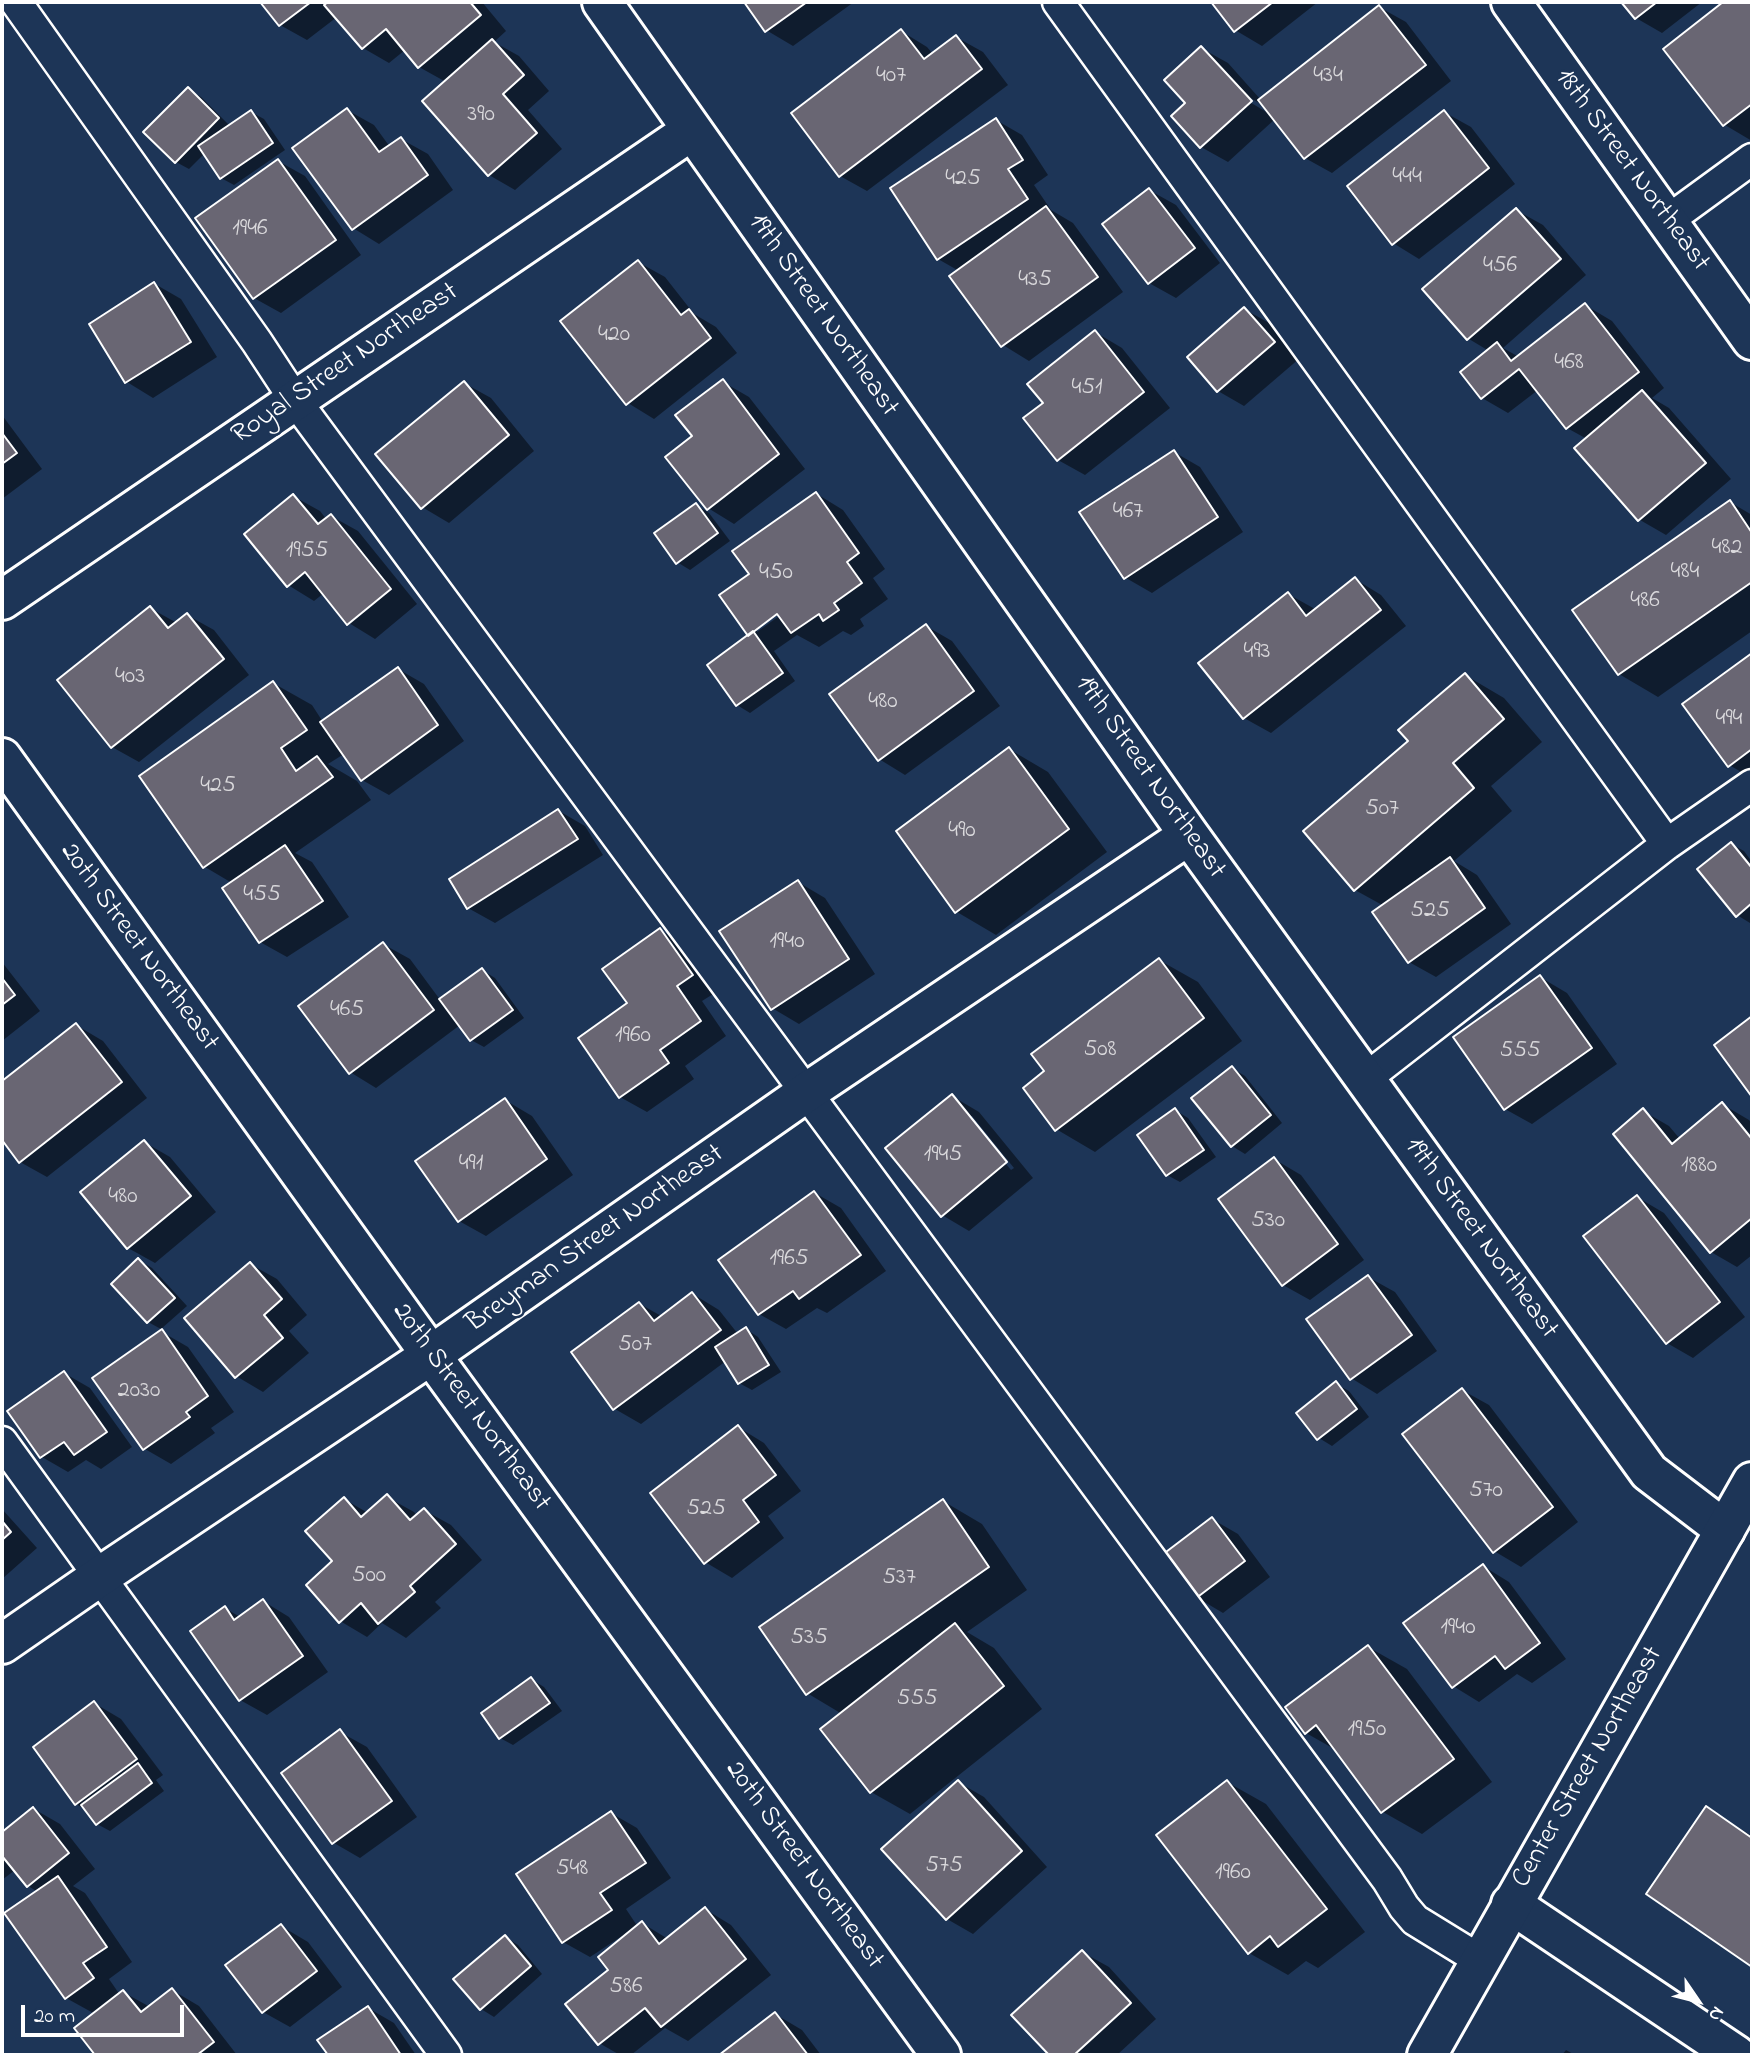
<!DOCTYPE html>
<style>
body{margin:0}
#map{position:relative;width:1754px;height:2057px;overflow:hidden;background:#1d3557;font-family:"Indie Flower",sans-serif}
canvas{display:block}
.frame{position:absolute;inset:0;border:4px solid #fff;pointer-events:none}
.north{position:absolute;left:1663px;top:1966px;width:70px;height:70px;-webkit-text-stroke:5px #1d3557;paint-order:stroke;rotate:125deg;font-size:19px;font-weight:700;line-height:28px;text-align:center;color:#fff}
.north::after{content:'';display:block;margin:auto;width:24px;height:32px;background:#fff;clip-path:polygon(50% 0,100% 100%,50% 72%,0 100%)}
.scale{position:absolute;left:21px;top:2005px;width:163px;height:32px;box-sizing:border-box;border:4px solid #fff;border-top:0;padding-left:9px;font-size:21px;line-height:24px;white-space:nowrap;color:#fff;-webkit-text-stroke:5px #1d3557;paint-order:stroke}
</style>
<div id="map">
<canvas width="1754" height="2057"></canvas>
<div class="frame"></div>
<div class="north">N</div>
<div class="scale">20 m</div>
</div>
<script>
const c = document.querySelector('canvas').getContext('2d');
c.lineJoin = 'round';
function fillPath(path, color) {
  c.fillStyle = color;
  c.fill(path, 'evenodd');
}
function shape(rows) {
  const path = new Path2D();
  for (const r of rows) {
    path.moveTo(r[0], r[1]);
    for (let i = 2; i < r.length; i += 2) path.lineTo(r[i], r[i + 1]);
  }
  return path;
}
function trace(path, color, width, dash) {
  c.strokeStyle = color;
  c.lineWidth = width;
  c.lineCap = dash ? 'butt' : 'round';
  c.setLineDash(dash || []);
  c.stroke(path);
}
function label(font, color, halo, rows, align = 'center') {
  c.font = font + ' "Indie Flower",sans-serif';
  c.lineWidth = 5;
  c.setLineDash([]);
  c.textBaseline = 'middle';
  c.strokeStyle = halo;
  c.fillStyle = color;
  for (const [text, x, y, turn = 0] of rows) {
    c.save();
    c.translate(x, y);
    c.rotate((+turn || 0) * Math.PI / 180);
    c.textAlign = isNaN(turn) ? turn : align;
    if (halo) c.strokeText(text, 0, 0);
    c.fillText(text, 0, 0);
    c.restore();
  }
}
fillPath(shape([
 [262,2,482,2,506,31,494,42,519,56,549,91,528,110,562,149,515,190,489,175,446,82,419,67,405,50,389,63,363,48,337,17,307,40,280,25],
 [746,2,854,2,793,46,766,30],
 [1213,2,1318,2,1262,46,1235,30],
 [1623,2,1702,2,1662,33,1636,18],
 [1726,2,1752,2,1752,141,1725,125,1665,49],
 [1379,7,1406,22,1451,81,1332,173,1305,158,1275,119,1228,162,1201,147,1173,116,1188,103,1201,48,1228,63,1261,100],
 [1245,95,1268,108,1268,113,1243,98],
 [901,31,927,47,933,54,956,37,983,52,1008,85,867,191,840,176],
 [188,89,201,97,230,126,251,112,264,119,285,150,234,185,221,178,205,153,189,169,176,162],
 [347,110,374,125,390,147,401,139,428,154,453,190,379,244,353,228],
 [1444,112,1471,127,1515,184,1419,259,1393,243],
 [996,120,1022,135,1048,175,1034,185,1051,210,1073,223,1123,292,1029,361,1003,345,959,271,938,259],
 [278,161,305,176,361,255,281,313,254,298],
 [1149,190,1176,205,1220,263,1176,298,1149,283],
 [1516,210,1543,225,1586,275,1503,348,1519,357,1585,305,1612,321,1664,388,1652,398,1669,408,1731,479,1666,535,1640,520,1577,448,1587,439,1567,428,1538,390,1508,413,1482,398,1489,351,1469,339,1425,289],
 [638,262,665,277,694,314,716,327,737,353,654,419,628,403],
 [155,284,181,299,217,357,153,398,127,382,91,324],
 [1244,309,1271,324,1300,358,1244,406,1218,391],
 [1095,332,1122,348,1170,408,1085,475,1058,460,1026,419,1045,403],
 [723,382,749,397,805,469,734,524,708,508,694,437],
 [464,383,491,398,534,451,449,523,422,507],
 [2,415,42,469,2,499],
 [1174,452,1200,467,1243,532,1152,593,1126,578],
 [817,494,843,510,885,569,873,578,888,599,860,619,864,626,851,635,843,631,819,647,797,635,774,651,795,681,750,713,737,705,709,665,750,636,752,575],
 [783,608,786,611,757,632,757,627],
 [293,496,320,511,327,520,331,516,358,531,417,604,375,639,349,623,324,593,314,601,288,585],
 [1730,502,1752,515,1752,631,1658,697,1619,674],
 [696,505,709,513,730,541,690,570,677,562],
 [1355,579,1381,595,1406,626,1271,733,1244,718,1288,594,1315,609],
 [150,608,177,623,187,615,214,630,249,675,139,762,112,747,60,680],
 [926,626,952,641,1000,706,905,775,879,759],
 [1752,655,1752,778,1729,765,1685,704],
 [398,669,424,684,464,741,389,795,362,780,344,754,328,764,357,781,371,800,295,853,312,862,349,917,287,957,260,942,224,888,232,883,205,867,273,683,312,705,323,722],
 [1465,675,1504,698,1542,742,1491,786,1512,811,1454,861,1477,875,1511,924,1436,977,1409,962,1384,906,1355,890,1411,741],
 [1009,749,1048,772,1107,852,996,935,957,912,898,832],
 [559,811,585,826,603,855,495,923,468,908],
 [1731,844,1744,851,1752,862,1752,921,1750,923,1737,915],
 [798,882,825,898,875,974,799,1024,772,1008],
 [660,930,686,946,718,991,702,1001,726,1036,685,1066,694,1079,647,1112,620,1097,629,1004],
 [383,944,410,959,441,1001,482,970,495,978,524,1018,484,1047,471,1040,460,1025,376,1088,350,1072],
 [1159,960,1198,982,1242,1041,1095,1152,1056,1129,1046,1072],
 [2,962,40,1011,2,1041],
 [1540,977,1567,993,1617,1064,1532,1124,1505,1109],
 [76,1025,103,1041,147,1098,47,1177,20,1162,2,1137,2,1083],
 [1232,1068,1245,1076,1282,1123,1245,1154,1232,1146,1194,1099],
 [952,1096,979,1112,1033,1178,969,1231,942,1215],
 [967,1116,972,1116,1014,1168,1011,1170],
 [505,1100,532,1116,573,1175,486,1236,459,1221],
 [1722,1104,1749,1120,1752,1124,1752,1255,1737,1267,1711,1252,1643,1111,1669,1126,1680,1139],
 [1175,1110,1188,1118,1216,1157,1180,1182,1167,1175],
 [144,1142,170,1157,216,1212,155,1263,128,1248],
 [1274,1159,1301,1175,1364,1260,1310,1300,1283,1285],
 [815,1193,841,1208,886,1271,827,1313,817,1308,786,1329,759,1314,721,1260],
 [1637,1197,1664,1213,1745,1317,1693,1358,1667,1343],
 [139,1260,152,1268,187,1306,161,1329,148,1322],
 [250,1264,277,1279,307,1315,289,1331,309,1353,263,1392,236,1376],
 [1368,1277,1395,1292,1437,1351,1377,1394,1351,1378],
 [693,1294,719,1310,738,1334,746,1329,758,1337,781,1372,752,1390,739,1383,726,1361,641,1424,615,1409,640,1304,663,1317],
 [162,1332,188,1347,234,1412,211,1428,215,1433,171,1464,145,1449,94,1379],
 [64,1373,90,1388,132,1447,101,1469,86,1460,68,1472,42,1457,10,1411],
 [1336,1384,1349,1391,1369,1417,1332,1446,1319,1438],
 [1462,1390,1489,1405,1578,1522,1521,1567,1494,1551],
 [738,1427,764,1443,801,1491,768,1516,784,1538,732,1578,705,1562],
 [387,1497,414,1512,417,1516,424,1510,451,1525,482,1560,435,1602,441,1608,406,1638,382,1623,367,1637,340,1621,335,1562,344,1499,368,1513],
 [943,1501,982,1524,1027,1590,967,1632,994,1648,1042,1709,910,1814,871,1792,842,1714,807,1693],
 [2,1509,37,1548,2,1579],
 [1212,1519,1238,1534,1270,1577,1223,1613,1196,1597],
 [1483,1566,1509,1582,1566,1659,1532,1683,1517,1674,1479,1702,1453,1686],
 [263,1601,289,1617,328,1672,267,1715,240,1700,225,1608,240,1617],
 [1368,1647,1407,1669,1492,1782,1422,1834,1383,1812,1336,1750,1306,1733],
 [531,1679,544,1687,562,1711,513,1745,500,1738],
 [94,1703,121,1719,163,1775,156,1780,164,1791,110,1831,97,1824,86,1810,76,1804,35,1748],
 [340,1732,367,1747,417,1817,360,1858,334,1843,283,1773],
 [958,1782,984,1797,1047,1867,973,1934,947,1919],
 [1227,1782,1266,1804,1365,1932,1318,1968,1306,1961,1288,1975,1249,1953],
 [34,1809,60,1824,95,1869,73,1886,85,1893,132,1962,109,1979,120,1995,123,1992,150,2007,172,1990,199,2006,237,2055,97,2055,76,2029,95,2014,66,1998,38,1892,28,1886,15,1870,2,1880,2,1827,5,1831],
 [1707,1809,1752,1836,1752,1965,1648,1893],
 [611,1813,637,1828,671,1878,626,1909,638,1927,642,1923,668,1939,705,1909,731,1925,771,1975,688,2041,665,2028,631,2055,620,2055,599,2043,610,1970,624,1938,622,1936,590,1957,563,1942],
 [281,1926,308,1942,342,1987,290,2027,263,2012],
 [505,1937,518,1945,542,1974,494,2017,481,2009],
 [1082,1952,1109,1967,1156,2019,1117,2055,1051,2055,1014,2015],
 [368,2008,394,2023,416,2055,330,2055,320,2040],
 [775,2014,802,2030,821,2055,722,2055],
 [1566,2050,1575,2055,1562,2055]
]), '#0007');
const building = shape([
 [260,2,311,2,279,26,260,2],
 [328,2,470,2,481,15,418,68,386,29,362,49,324,5,328,2],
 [744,2,807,2,765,32,744,2],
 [1211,2,1273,2,1234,32,1211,2],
 [1621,2,1657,2,1635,19,1621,2],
 [1723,2,1752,2,1752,104,1723,126,1663,49,1723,2],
 [1379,5,1426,65,1304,159,1258,100,1379,5],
 [901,29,924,59,956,35,982,69,839,177,791,113,901,29],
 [492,39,524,75,503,94,537,133,488,176,422,101,492,39],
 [1201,46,1252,101,1200,148,1171,116,1185,103,1164,80,1201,46],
 [188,87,219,118,175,163,143,132,188,87],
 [347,108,379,152,401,137,428,175,352,230,292,148,347,108],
 [251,110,273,143,220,179,198,146,251,110],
 [1444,110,1489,168,1392,245,1347,186,1444,110],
 [996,118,1023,160,1008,169,1028,199,937,260,890,188,996,118],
 [278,159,336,240,253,299,195,218,278,159],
 [1149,188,1195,248,1148,284,1102,224,1149,188],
 [1046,206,1098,277,1001,347,949,276,1046,206],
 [1516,208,1561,259,1467,340,1422,289,1516,208],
 [638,260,681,315,689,309,711,338,626,405,560,321,638,260],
 [154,282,191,342,125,383,89,324,154,282],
 [1585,303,1639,372,1566,429,1519,369,1481,399,1460,372,1497,342,1511,361,1585,303],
 [1244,307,1275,342,1217,392,1187,357,1244,307],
 [1095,330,1144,392,1057,461,1023,418,1043,403,1027,384,1095,330],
 [723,379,779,454,707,510,665,457,692,436,675,415,723,379],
 [464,381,509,435,421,509,375,454,464,381],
 [1642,390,1706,463,1638,521,1574,448,1642,390],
 [2,433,17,453,2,464,2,433],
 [1174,450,1218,517,1124,579,1079,512,1174,450],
 [816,492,859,553,847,562,862,583,834,603,839,610,823,621,819,614,791,633,777,614,748,636,719,595,749,574,732,551,816,492],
 [293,494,318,524,331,514,391,589,347,625,305,572,287,587,244,534,293,494],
 [1730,500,1752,533,1752,582,1618,675,1572,610,1730,500],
 [696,503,718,533,676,564,654,533,696,503],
 [1355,577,1381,610,1243,719,1198,663,1288,592,1306,616,1355,577],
 [150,606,168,628,187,613,224,659,111,748,57,680,150,606],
 [926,624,974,691,878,761,829,694,926,624],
 [753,631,783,673,736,706,707,665,753,631],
 [1752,653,1752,749,1728,767,1682,704,1752,653],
 [398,667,438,725,361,781,320,722,398,667],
 [1465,673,1504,719,1453,763,1474,788,1354,891,1303,831,1408,741,1398,730,1465,673],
 [273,681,307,730,281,748,296,771,317,756,333,777,203,868,139,776,273,681],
 [1009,747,1069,829,955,913,896,831,1009,747],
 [558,809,578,839,467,909,449,879,558,809],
 [1731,842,1752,868,1752,903,1736,917,1697,869,1731,842],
 [285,845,323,901,259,943,222,888,285,845],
 [1450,857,1485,908,1408,963,1372,912,1450,857],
 [798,880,849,959,771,1010,719,931,798,880],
 [660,928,693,975,677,986,701,1021,660,1050,669,1063,619,1098,578,1038,627,1003,602,969,660,928],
 [383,942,434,1010,349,1074,298,1006,383,942],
 [1159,958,1204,1018,1055,1131,1023,1088,1044,1071,1031,1054,1159,958],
 [482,968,513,1010,470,1041,439,999,482,968],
 [1540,975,1592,1048,1504,1110,1453,1037,1540,975],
 [2,978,15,995,2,1005,2,978],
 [1752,1016,1752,1097,1714,1045,1752,1016],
 [76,1023,122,1082,19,1163,2,1140,2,1081,76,1023],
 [1232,1066,1271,1115,1231,1147,1191,1098,1232,1066],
 [952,1094,1007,1162,941,1217,885,1148,952,1094],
 [505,1098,547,1159,458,1222,415,1161,505,1098],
 [1722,1102,1752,1139,1752,1218,1710,1253,1613,1134,1643,1108,1672,1144,1722,1102],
 [1175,1108,1204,1150,1166,1176,1137,1135,1175,1108],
 [144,1140,191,1196,127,1249,80,1192,144,1140],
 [1274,1157,1338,1244,1282,1286,1218,1199,1274,1157],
 [814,1191,861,1255,799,1299,793,1291,758,1315,718,1260,814,1191],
 [1637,1195,1720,1302,1666,1344,1583,1236,1637,1195],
 [138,1258,175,1298,147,1323,111,1284,138,1258],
 [250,1262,282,1299,264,1315,283,1338,235,1378,184,1318,250,1262],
 [1368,1275,1412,1335,1350,1380,1306,1319,1368,1275],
 [692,1292,721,1330,613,1410,571,1352,639,1302,654,1321,692,1292],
 [746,1327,769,1365,738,1384,715,1347,746,1327],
 [162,1329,208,1396,186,1412,190,1417,143,1450,92,1378,162,1329],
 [64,1371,107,1432,74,1455,64,1442,40,1458,7,1411,64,1371],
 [1336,1381,1357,1409,1317,1440,1296,1413,1336,1381],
 [1462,1388,1553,1507,1493,1553,1402,1434,1462,1388],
 [738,1425,776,1475,743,1500,759,1522,704,1564,650,1493,738,1425],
 [387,1494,410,1520,424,1508,456,1544,410,1586,415,1592,378,1624,361,1603,339,1623,306,1585,332,1561,305,1531,344,1497,361,1517,387,1494],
 [943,1499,989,1567,806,1695,759,1627,943,1499],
 [1212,1517,1245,1561,1195,1599,1162,1555,1212,1517],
 [2,1521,11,1532,2,1540,2,1521],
 [1483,1564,1540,1643,1505,1669,1495,1656,1452,1688,1403,1623,1483,1564],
 [263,1599,303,1656,239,1701,190,1631,225,1606,234,1620,263,1599],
 [955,1623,1004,1686,870,1793,820,1729,955,1623],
 [1368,1645,1454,1759,1381,1813,1316,1725,1305,1734,1285,1707,1368,1645],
 [531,1677,550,1703,499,1739,481,1713,531,1677],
 [94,1701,137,1759,75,1805,33,1747,94,1701],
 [340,1729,392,1801,332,1844,281,1773,340,1729],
 [138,1763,152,1783,96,1825,81,1805,138,1763],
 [958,1780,1022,1851,946,1920,881,1849,958,1780],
 [1227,1780,1327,1909,1278,1947,1270,1936,1248,1954,1156,1835,1227,1780],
 [1706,1806,1752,1838,1752,1967,1646,1894,1706,1806],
 [33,1807,69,1853,27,1887,2,1856,2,1832,33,1807],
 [611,1811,646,1863,600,1893,612,1910,562,1943,516,1874,611,1811],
 [58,1876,107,1947,83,1963,94,1978,65,1999,4,1913,58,1876],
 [705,1907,746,1959,661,2027,645,2008,598,2045,565,2004,608,1970,598,1957,642,1921,659,1944,705,1907],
 [281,1924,317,1971,262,2013,225,1965,281,1924],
 [505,1935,531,1966,480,2010,453,1979,505,1935],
 [1082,1950,1131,2003,1074,2055,1049,2055,1011,2015,1082,1950],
 [172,1988,214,2042,197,2055,95,2055,74,2028,123,1990,141,2012,172,1988],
 [368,2006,401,2055,328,2055,317,2040,368,2006],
 [775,2012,808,2055,719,2055,775,2012]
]);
fillPath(building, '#696673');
trace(building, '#fff', 2);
const service = shape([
 [16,2,257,342,295,400,1387,1879,1404,1907,1415,1920,1480,1960],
 [1058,2,1667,844],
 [1667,221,1752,159],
 [1365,1079,1667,844,1752,785],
 [2,1442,446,2055]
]);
const minor = shape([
 [602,2,1189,835,1649,1472,1725,1530],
 [1511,2,1752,340],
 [2,600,691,131],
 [2,758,431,1355,941,2055],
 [2,1644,99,1577,431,1355,807,1092,1189,835],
 [1511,1904,1736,2055]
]);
const secondary = shape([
 [1427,2055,1752,1482]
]);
trace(service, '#fff', 35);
trace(minor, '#fff', 44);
trace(secondary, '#fff', 44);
trace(service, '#1d3557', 30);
trace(minor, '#1d3557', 38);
trace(secondary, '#1d3557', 38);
label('24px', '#dad9dc', null, [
 ["407",891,77],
 ["434",1328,77],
 ["390",481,116],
 ["444",1407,178],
 ["425",963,180],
 ["1946",250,230],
 ["456",1500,267],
 ["435",1035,281],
 ["420",614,336],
 ["468",1569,364],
 ["451",1087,389],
 ["467",1128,513],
 ["482",1727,549],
 ["1955",307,552],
 ["484",1685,573],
 ["450",776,574],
 ["486",1645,602],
 ["493",1257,653],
 ["403",130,678],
 ["480",883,703],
 ["494",1729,720],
 ["425",218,787],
 ["507",1382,810],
 ["490",962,832],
 ["455",262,896],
 ["525",1430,912],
 ["1940",787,943],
 ["465",347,1011],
 ["1960",633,1037],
 ["508",1100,1051],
 ["555",1520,1052],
 ["1945",943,1156],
 ["491",471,1165],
 ["1880",1699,1167],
 ["480",123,1198],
 ["530",1268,1222],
 ["1965",789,1260],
 ["507",635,1346],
 ["2030",139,1392],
 ["570",1486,1492],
 ["525",706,1510],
 ["500",369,1577],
 ["537",899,1579],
 ["1940",1458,1629],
 ["535",809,1639],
 ["555",917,1700],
 ["1950",1367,1731],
 ["575",944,1867],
 ["548",572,1870],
 ["1960",1233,1874],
 ["586",626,1988]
]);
label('28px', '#fff', '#1d3557', [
 ["18th Street Northeast",1631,171,54],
 ["19th Street Northeast",822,316,55],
 ["Royal Street Northeast",346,365,-34],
 ["19th Street Northeast",1149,778,55],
 ["20th Street Northeast",138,948,54],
 ["19th Street Northeast",1480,1239,54],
 ["Breyman Street Northeast",596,1240,-35],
 ["20th Street Northeast",470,1408,54],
 ["Center Street Northeast",1589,1768,-60],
 ["20th Street Northeast",803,1866,54]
]);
</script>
